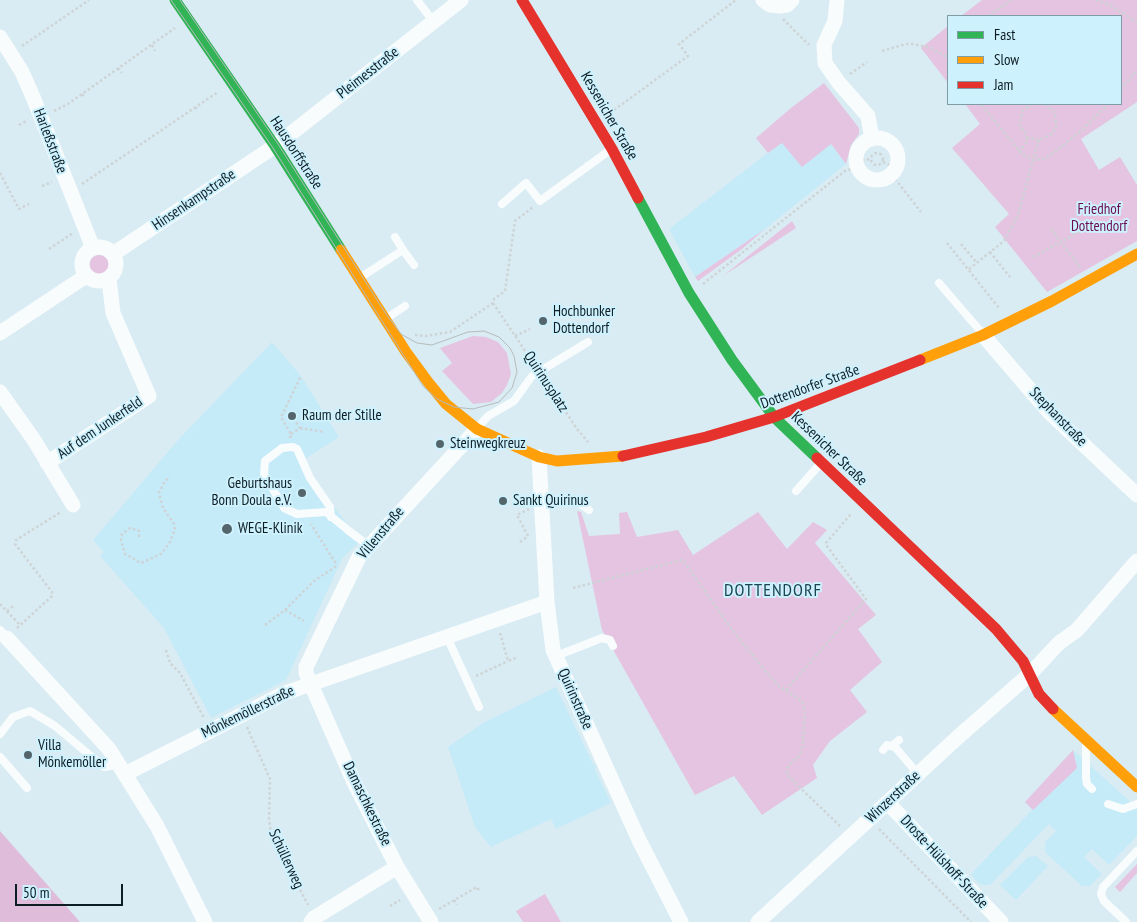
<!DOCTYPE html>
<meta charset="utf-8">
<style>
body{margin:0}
#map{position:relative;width:1137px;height:922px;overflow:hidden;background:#d9ecf3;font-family:"PT Sans Narrow",sans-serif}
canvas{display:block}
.legend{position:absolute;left:947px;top:15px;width:175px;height:90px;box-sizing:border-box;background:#cef1fe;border:1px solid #809ca6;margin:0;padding:6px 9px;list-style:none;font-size:15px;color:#0c1d23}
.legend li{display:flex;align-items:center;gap:10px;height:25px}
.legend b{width:25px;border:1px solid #809ca6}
.scale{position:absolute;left:15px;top:884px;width:108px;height:22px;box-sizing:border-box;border:2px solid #0c1d23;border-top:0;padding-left:6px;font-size:15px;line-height:18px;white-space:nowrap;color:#0c1d23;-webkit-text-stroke:4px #cef1fe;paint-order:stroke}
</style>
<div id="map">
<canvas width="1137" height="922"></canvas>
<ul class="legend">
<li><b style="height:6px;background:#30b455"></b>Fast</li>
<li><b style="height:6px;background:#ff9f0a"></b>Slow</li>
<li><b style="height:6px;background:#e5322d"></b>Jam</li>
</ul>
<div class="scale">50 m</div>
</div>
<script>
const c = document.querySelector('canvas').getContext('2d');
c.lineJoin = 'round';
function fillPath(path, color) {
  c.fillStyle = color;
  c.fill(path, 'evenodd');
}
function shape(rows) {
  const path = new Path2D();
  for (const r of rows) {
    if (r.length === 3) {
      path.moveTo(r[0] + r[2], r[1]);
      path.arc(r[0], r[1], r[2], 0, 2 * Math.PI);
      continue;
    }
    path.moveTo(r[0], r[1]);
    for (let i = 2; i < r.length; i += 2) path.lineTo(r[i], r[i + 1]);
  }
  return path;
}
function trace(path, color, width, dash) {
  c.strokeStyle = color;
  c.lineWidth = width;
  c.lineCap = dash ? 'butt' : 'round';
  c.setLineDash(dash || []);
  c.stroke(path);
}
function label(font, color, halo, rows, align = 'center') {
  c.font = font + ' "PT Sans Narrow",sans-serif';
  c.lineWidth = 4;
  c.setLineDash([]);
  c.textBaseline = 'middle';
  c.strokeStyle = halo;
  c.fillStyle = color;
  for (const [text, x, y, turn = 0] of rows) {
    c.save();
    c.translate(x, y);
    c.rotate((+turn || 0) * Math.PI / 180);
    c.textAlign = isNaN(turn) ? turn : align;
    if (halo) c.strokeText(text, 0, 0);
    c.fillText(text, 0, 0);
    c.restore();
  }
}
fillPath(shape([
 [782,142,831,144,846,164,765,229,695,277,669,229],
 [272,342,301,376,339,437,300,462,360,541,342,559,286,680,211,718,164,628,100,556,104,552,93,540,179,439],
 [556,687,592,762,596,767,595,770,611,803,556,829,551,819,491,847,475,827,448,747,483,723],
 [1073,750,1137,808,1137,836,1109,865,1092,849,1084,857,1102,874,1090,886,1082,886,1045,852,1045,842,1056,831,1049,824,990,885,983,885,977,882,971,874,1032,810,1025,802],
 [1036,856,1048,866,1016,900,1000,885,1028,857]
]), '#c5eaf8');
fillPath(shape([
 [982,0,1137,0,1137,102,1081,139,1099,170,1120,157,1137,185,1137,241,1047,292,995,227,1009,214,952,148,980,124,965,104,1121,104,1121,16,961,16],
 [948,26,948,83,921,48],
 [824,83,859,128,859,134,851,145,846,164,831,144,802,167,782,143,768,153,756,138,791,108],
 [792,221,796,228,723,276],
 [765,229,742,249,698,281,695,277],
 [99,265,10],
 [473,336,486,337,498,342,507,353,511,374,507,385,502,393,491,402,473,404,442,371,452,363,440,348],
 [577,511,581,512,589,536,620,534,619,513,627,512,637,537,678,530,693,555,758,512,787,549,813,522,827,530,815,543,876,615,858,629,882,662,850,690,867,712,830,741,813,765,817,778,762,815,734,776,695,795,602,630],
 [1073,750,1077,768,1033,810,1025,802],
 [1137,864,1137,873,1120,892,1115,887],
 [545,894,561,922,523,922,516,911]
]), '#e5c4e1');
fillPath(shape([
 [0,831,80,922,0,922]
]), '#dfbcda');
trace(shape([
 [1096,0,1110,5,1137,22],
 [989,16,1011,0],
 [783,19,809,45],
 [152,45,155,51],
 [22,46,89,0],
 [882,51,906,44,913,44,931,48,947,57],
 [948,52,948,60],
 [118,68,122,73],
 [850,74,867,62],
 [1121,89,1137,70],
 [82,94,85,98],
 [1032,104,1023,110,1019,124,1027,137,1039,140,1052,134,1056,127,1055,113,1045,104],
 [195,107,198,111],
 [54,111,68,104,175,28],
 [610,113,688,56,679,44,736,0],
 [19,125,28,120],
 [1039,140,1033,160,1046,158,1053,153,1080,132,1108,104],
 [1019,152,1027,142,1027,137],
 [877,159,6],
 [857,161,871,159],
 [883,162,896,168],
 [0,173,19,209,29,204],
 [892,175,921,212],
 [82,184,218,92],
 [42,186,52,182],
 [1051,229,1080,267],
 [947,243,999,308],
 [961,244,977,263],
 [49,249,73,233],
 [990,252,1010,277],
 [1033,257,1097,222],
 [969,269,1004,241,1018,215,1033,160,1022,154,981,104],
 [703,284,845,171,858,167],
 [493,303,534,364],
 [415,335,426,336,450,332,493,303,494,299,505,291,515,221,533,207],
 [515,336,530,329],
 [544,379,577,429,588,442],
 [300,428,325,432],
 [291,434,300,428,295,421],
 [290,438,291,434,281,417,301,376],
 [139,537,139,531,130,528,122,534,121,540,125,554,141,563,161,554,170,542,175,529,174,524,163,508,159,493,165,481,170,477],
 [520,542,528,536,517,515,529,509],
 [573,588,678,561,682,560,685,563,733,631,767,673,779,686,802,701,805,714,802,750,799,756,788,766,787,773,790,778,840,826],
 [0,604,20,625],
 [285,610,304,621],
 [7,611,13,606],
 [265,625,285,610,314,581,335,567,335,562,311,524],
 [17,628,52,596,52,592,15,544,16,540,61,512],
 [500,633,508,661,518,657],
 [166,650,170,663,180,673,204,718],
 [476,676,508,661],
 [786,690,866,599,827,546,826,543,851,514],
 [247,727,270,779,269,820,271,833,308,905],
 [879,829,971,922],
 [454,900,457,905],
 [390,906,400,900],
 [439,909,477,887,480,892],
 [0,922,1,922]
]), '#ced4d6', 2.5, [2.5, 2.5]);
trace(shape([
 [417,0,433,21],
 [502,204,526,183,540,201,610,150],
 [395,237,403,250],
 [361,277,403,250,414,265],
 [939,283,982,333],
 [387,318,405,306],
 [478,427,488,416,514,401,532,376,588,342],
 [796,491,821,463],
 [583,500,583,506,589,510],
 [331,517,330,507,310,478,297,449,293,447,282,448,265,461,264,474,284,508,297,514,326,512,349,531,369,546],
 [0,630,7,638],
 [447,637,479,707],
 [556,656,602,638,610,640,613,646],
 [0,734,13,717,30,711,55,726,104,767,119,765],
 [899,740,894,744,895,747,918,774],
 [1086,745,1086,778,1087,784,1092,789],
 [883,750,887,745,895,747],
 [0,757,27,788],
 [1108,804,1123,809,1137,804],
 [1126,922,1104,901,1101,894,1103,887,1137,851]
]), '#f9fcfd', 8);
trace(shape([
 [763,0,770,5,780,6,787,5,792,0],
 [837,0,835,21,824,45,825,63,839,83,868,116,872,139],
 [0,37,22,72,33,97,93,248],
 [877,159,21],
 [99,264,17],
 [113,254,275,146,461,0],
 [0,333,86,276],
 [983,335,1049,412,1137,495],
 [0,392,34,440,73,505],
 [539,457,547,602,553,650,639,840,681,922],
 [47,463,149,396,113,313,109,279],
 [7,638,109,749,157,826,205,922],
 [125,774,285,693,547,602],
 [888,803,1001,922],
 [311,922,314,918,397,867],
 [431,922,397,867,353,780,306,673,306,667,359,557,477,429],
 [758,922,958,737,1030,674,1059,643,1077,630,1137,561]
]), '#f9fcfd', 15);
trace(shape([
 [175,0,275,146,341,250],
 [638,198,689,293,732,360,774,417,817,458]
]), '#30b455', 11);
trace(shape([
 [341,250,406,352,428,382,446,404,477,429,539,457,557,461,623,456],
 [920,360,983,335,1052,301,1137,254],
 [1053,709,1137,787]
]), '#ff9f0a', 11);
trace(shape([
 [522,0,612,149,638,198],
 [623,456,706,437,774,417,920,360],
 [817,458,996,629,1023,661,1039,694,1053,709]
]), '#e5322d', 11);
trace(shape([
 [171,0,273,148,423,386,437,399,454,407,473,409,499,402,512,388,517,372,514,356,510,348,499,337,484,331,468,332,432,345,417,343,401,334,386,314,278,144,180,0]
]), '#b5bbbd', 1);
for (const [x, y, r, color] of [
 [543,321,5,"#54656c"],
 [292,416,5,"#54656c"],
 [440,444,5,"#54656c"],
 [302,493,5,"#54656c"],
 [503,501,5,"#54656c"],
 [227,529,6,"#54656c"],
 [28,755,5,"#54656c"]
]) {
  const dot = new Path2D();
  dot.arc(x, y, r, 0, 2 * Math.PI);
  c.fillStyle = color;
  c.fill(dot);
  trace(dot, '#cef1fe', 2);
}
label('15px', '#0c1d23', '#cef1fe', [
 ["Pleimesstraße",368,73,-38],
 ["Kessenicher Straße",609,116,60],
 ["Harleßstraße",50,141,69],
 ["Hausdorffstraße",296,153,57],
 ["Hinsenkampstraße",194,200,-34],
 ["Quirinusplatz",546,382,57],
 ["Dottendorfer Straße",810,387,-20],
 ["Stephanstraße",1058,417,46],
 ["Auf dem Junkerfeld",100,428,-34],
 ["Kessenicher Straße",829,449,44],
 ["Villenstraße",381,533,-50],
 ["Quirinstraße",575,699,66],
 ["Mönkemöllerstraße",248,712,-26],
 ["Winzerstraße",893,797,-43],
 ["Damaschkestraße",367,804,64],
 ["Schüllerweg",286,859,65],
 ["Droste-Hülshoff-Straße",944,862,47]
]);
label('15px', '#6c0d52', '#cef1fe', [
 ["Friedhof",1099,210],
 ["Dottendorf",1099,227]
]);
label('15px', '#0c1d23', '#cef1fe', [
 ["Hochbunker",553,312],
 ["Dottendorf",553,329],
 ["Raum der Stille",302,416],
 ["Steinwegkreuz",450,444],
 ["Geburtshaus",292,484,"right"],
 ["Bonn Doula e.V.",292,501,"right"],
 ["Sankt Quirinus",513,501],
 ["WEGE-Klinik",238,529],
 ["Villa",38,746],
 ["Mönkemöller",38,763]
], 'left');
c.letterSpacing = '1px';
label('18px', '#1c4452', '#cef1fe', [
 ["DOTTENDORF",773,591]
]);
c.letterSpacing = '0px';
</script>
